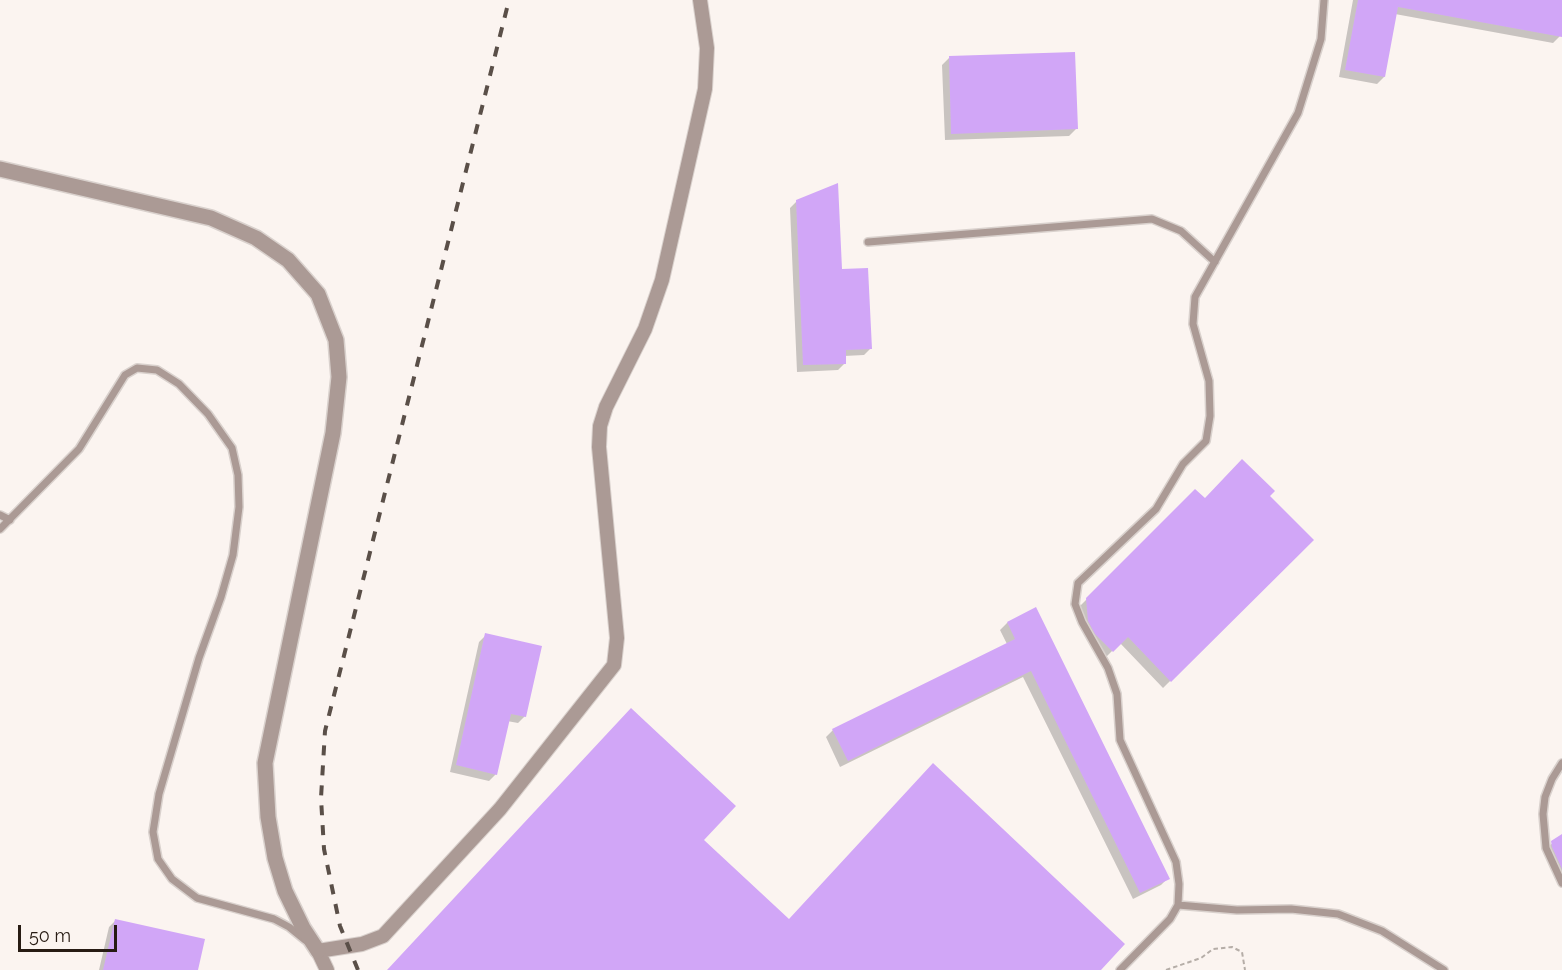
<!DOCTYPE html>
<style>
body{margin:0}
#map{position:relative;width:1562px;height:970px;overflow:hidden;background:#fbf4f0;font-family:Raleway,sans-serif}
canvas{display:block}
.scale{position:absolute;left:18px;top:925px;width:99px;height:27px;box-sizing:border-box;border:3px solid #271b13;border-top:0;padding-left:8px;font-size:18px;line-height:21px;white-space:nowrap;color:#271b13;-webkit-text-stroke:4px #fbf4f0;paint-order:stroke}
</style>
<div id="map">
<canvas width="1562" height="970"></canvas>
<div class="scale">50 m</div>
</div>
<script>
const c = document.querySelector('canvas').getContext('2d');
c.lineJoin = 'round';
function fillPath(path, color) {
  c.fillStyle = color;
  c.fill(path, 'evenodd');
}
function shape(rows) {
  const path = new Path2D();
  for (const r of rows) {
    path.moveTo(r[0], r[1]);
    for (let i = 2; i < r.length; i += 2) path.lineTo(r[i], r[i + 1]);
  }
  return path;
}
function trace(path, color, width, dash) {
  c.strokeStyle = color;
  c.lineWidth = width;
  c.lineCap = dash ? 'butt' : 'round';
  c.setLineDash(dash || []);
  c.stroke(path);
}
fillPath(shape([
 [1353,0,1562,0,1562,25,1560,36,1553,43,1395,14,1384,77,1377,84,1339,77],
 [949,58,1076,129,1069,136,945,140,942,65],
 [797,201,840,271,871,348,864,355,844,356,845,363,838,370,797,372,790,208],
 [1195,491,1205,500,1312,540,1163,688,1120,643,1105,658,1088,641,1082,629,1079,607],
 [1035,609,1168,878,1161,885,1133,899,1023,677,840,767,826,737,833,730,1007,644,1000,630,1007,623],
 [486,635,525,716,518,723,507,721,496,774,489,781,450,772,479,642],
 [1562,836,1562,888,1545,849],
 [116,920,196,970,99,970,109,927]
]), '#0003');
fillPath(shape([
 [1358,0,1562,0,1562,37,1398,7,1385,77,1345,70],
 [1075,52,1078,129,951,134,949,56],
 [838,183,842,269,868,268,872,349,846,350,846,364,803,365,796,200],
 [1242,459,1275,491,1270,496,1314,540,1171,682,1128,637,1113,652,1095,634,1088,621,1086,598,1195,489,1205,498],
 [1036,607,1170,879,1140,893,1031,671,848,761,832,729,1015,639,1007,622],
 [485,633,542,646,526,717,511,714,497,775,456,765],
 [631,708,736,806,704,840,789,919,933,763,1125,944,1101,970,387,970],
 [1562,834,1562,869,1552,847,1551,841],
 [115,919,205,939,198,970,103,970]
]), '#d1a6f7');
const service = shape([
 [868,242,1152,219,1181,231,1215,262],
 [0,515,10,520],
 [0,529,79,449,125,375,137,368,157,370,179,384,208,414,232,448,238,475,239,507,233,555,221,597,199,658,159,794,153,832,158,859,172,879,197,898,274,919,289,927,305,940],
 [1562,763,1552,779,1545,797,1543,814,1546,848,1562,883],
 [1178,905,1237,910,1291,909,1338,914,1382,931,1444,970],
 [1120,970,1170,919,1178,905,1179,884,1176,862,1120,740,1117,694,1108,668,1082,622,1075,604,1078,583,1156,509,1183,464,1206,441,1210,416,1209,381,1193,324,1195,297,1298,113,1321,39,1324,0]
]);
const minor = shape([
 [327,970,318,951,362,944,383,936,500,809,614,665,617,638,599,447,600,426,606,407,645,329,662,280,705,89,707,48,700,0]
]);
const tertiary = shape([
 [0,169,211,218,256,238,288,260,318,294,336,340,339,377,333,433,265,763,268,817,275,858,285,891,303,928,318,951]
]);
trace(service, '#d9d1cd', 10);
trace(minor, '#d9d1cd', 16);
trace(tertiary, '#d9d1cd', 18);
trace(shape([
 [1166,970,1201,958,1213,949,1232,947,1242,952,1245,970]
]), '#b5ada7', 2, [4.5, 3]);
trace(service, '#ab9a95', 7);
trace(minor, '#ab9a95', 14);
trace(tertiary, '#ab9a95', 15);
trace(shape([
 [358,970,340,926,324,849,321,798,325,731,509,0]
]), '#5a4f48', 4, [10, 10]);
</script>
